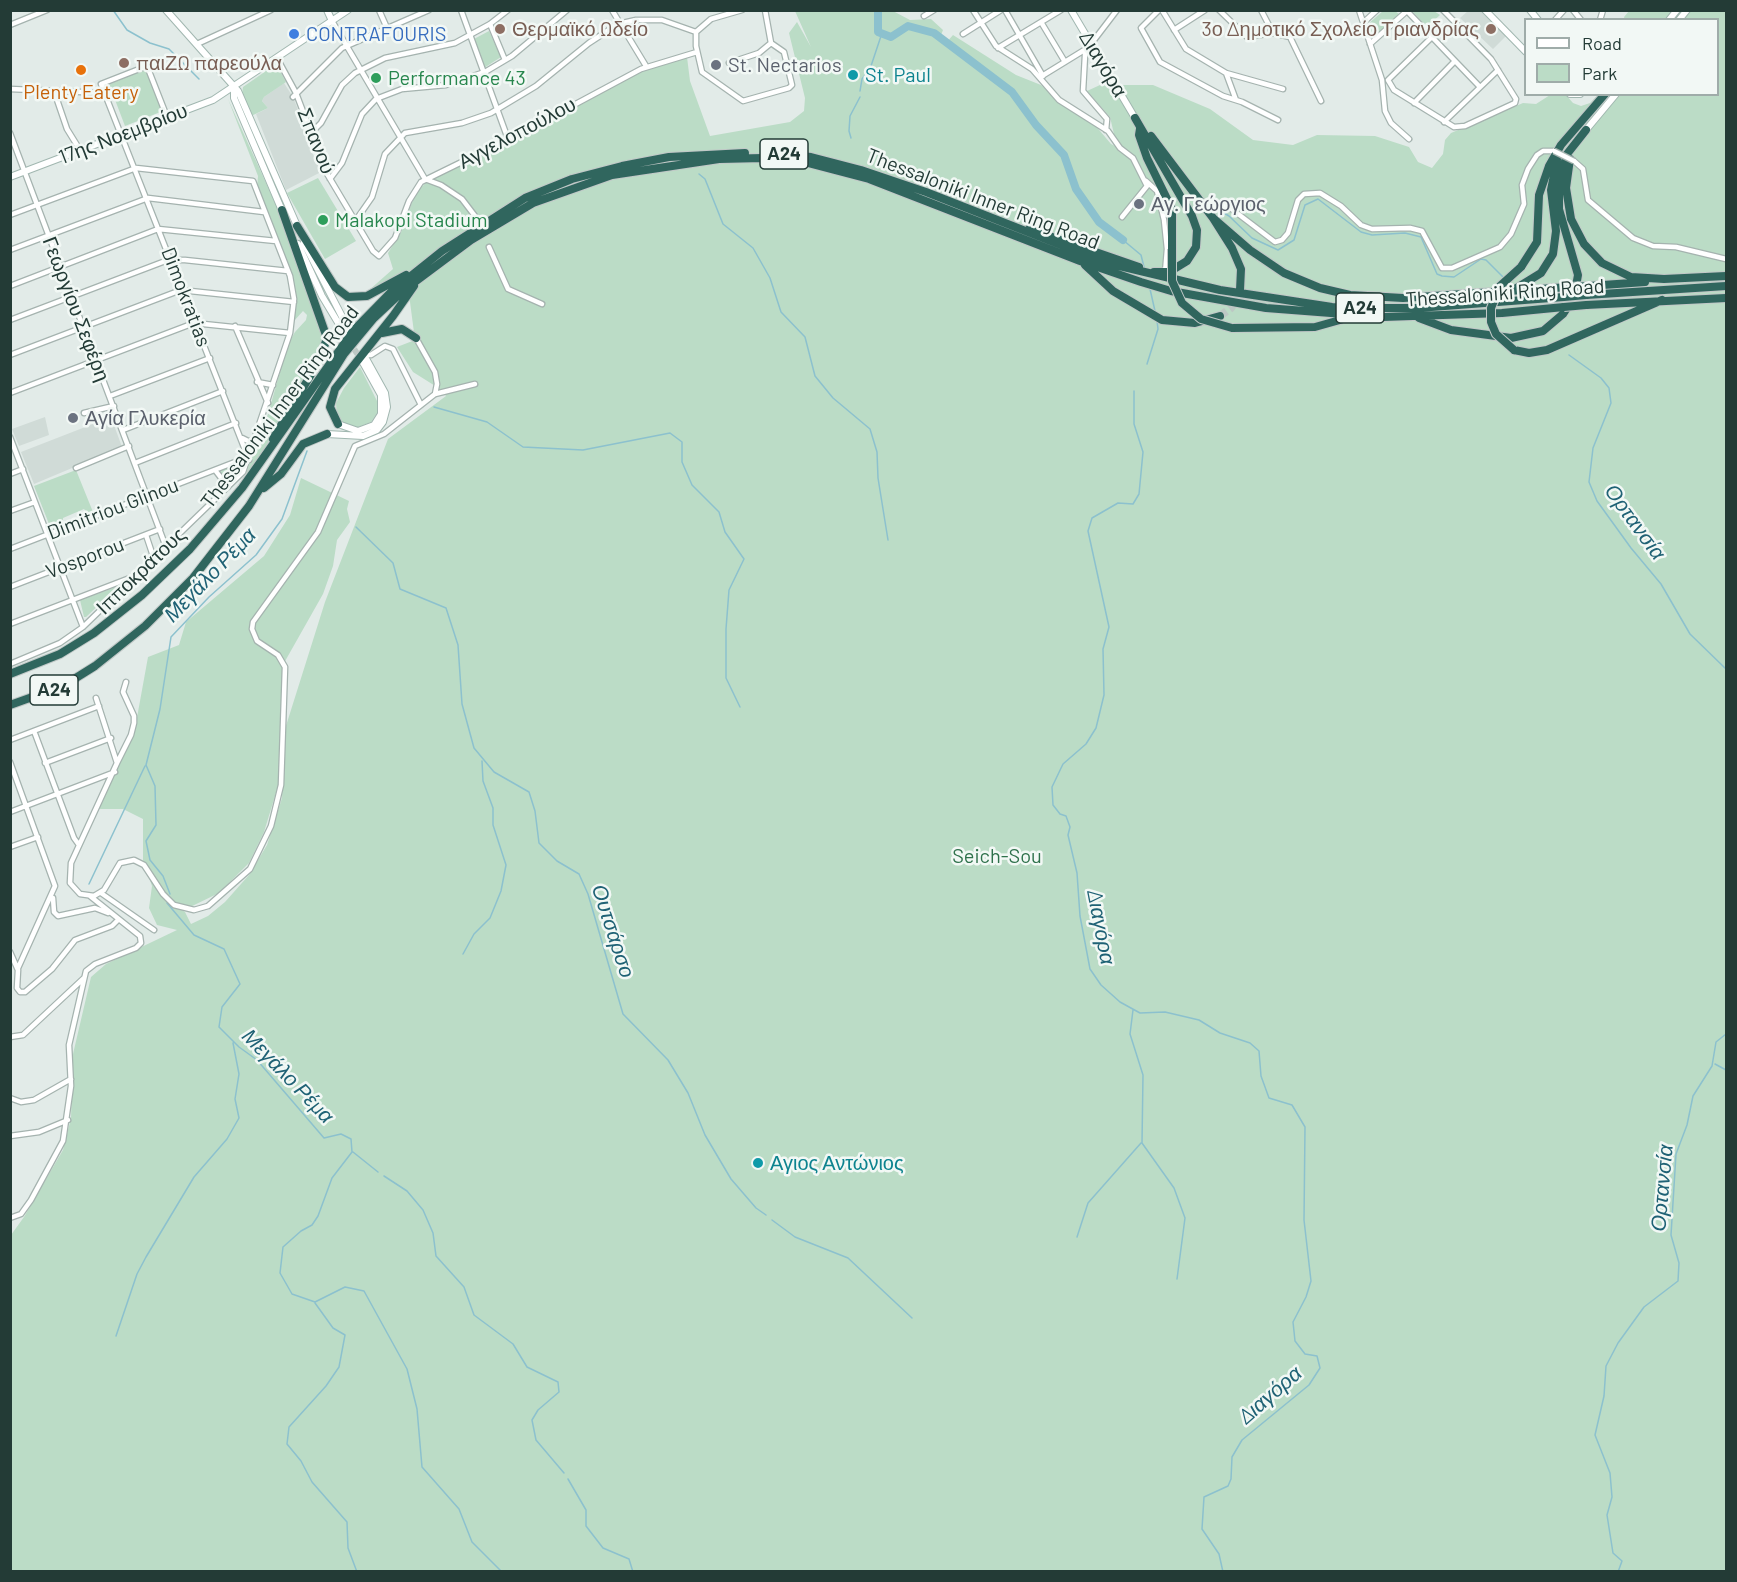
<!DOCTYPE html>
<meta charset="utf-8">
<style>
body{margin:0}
#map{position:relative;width:1737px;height:1582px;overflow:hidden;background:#e2ebe8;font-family:Barlow,sans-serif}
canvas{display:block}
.frame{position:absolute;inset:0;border:12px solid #233b36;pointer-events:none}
.legend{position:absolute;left:1524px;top:18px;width:195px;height:78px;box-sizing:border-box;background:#f2f8f5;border:2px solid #9faca9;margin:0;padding:8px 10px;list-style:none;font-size:18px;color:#233b36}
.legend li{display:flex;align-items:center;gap:12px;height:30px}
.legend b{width:30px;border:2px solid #9faca9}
</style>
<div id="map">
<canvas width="1737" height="1582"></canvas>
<div class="frame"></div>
<ul class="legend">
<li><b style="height:8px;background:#fff"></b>Road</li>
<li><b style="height:16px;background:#bbdcc6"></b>Park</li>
</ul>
</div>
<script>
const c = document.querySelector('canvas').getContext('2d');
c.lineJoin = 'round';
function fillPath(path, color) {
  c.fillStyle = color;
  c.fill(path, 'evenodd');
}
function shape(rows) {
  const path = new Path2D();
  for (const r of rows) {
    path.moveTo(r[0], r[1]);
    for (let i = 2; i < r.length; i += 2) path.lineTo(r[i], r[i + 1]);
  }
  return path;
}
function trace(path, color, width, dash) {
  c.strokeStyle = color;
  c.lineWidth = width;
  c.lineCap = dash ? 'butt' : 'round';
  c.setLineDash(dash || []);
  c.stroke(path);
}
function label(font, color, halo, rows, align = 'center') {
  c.font = font + ' Barlow,sans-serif';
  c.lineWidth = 5;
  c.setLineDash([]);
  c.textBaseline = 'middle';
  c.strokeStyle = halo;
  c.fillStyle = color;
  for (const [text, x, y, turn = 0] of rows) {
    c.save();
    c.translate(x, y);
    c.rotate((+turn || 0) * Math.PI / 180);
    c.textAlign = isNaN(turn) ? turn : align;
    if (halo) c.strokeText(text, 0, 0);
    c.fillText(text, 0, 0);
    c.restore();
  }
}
fillPath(shape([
 [1468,11,1481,11,1506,36,1493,49,1460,18],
 [284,83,293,97,304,125,302,127,307,141,321,172,286,190,256,114,268,108,262,101,264,97],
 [45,417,49,435,19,446,12,429],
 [111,417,122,447,34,484,21,452]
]), '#d0dbd7');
fillPath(shape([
 [795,11,893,11,910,20,931,19,943,30,941,35,945,44,953,35,1016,75,1041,85,1066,107,1095,125,1111,144,1117,147,1110,117,1087,91,1100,85,1153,85,1210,109,1253,140,1293,145,1317,135,1375,136,1409,147,1418,162,1432,168,1443,154,1445,140,1451,133,1523,103,1536,104,1550,95,1566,95,1573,103,1581,106,1590,103,1598,95,1718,94,1718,20,1625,20,1624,17,1629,11,1726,11,1726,1571,11,1572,11,1235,24,1217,63,1150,71,1118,73,1054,91,977,106,964,177,930,157,925,149,908,152,886,143,860,143,819,123,809,98,809,134,734,148,657,179,645,186,622,264,556,290,515,301,478,349,501,347,509,350,522,337,540,333,566,323,594,284,663,278,786,264,832,249,863,219,893,186,909,176,906,185,912,191,924,208,916,225,902,249,875,267,845,282,798,285,729,325,602,388,439,446,396,440,389,413,372,397,347,415,340,410,302,400,275,368,291,393,269,388,253,401,232,416,192,427,182,543,125,627,78,644,70,687,57,690,81,710,136,790,122,804,111,805,98,789,33,797,22,811,47],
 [1383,11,1395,11,1399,14,1374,38,1368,24],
 [1412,11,1434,11,1440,15,1427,27],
 [489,31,501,57,484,68,474,39],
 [276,64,286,82,264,97,262,101,268,108,251,116,242,94,243,87],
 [147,69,163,111,125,126,109,84],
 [228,99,285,225,324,328,324,345,250,474,246,473,268,414,288,344,295,332,306,320,307,315,303,311,294,321,295,296,292,279,257,188,258,176],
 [318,178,356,241,325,259,287,193],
 [360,367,377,401,377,413,371,422,353,429,344,425,337,419,336,403,344,388],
 [242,462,240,467,227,481,219,471],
 [76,470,93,512,88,514,84,509,63,518,63,521,52,525,51,529,34,486],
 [119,586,86,617,84,617,80,600]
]), '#bbdcc6');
trace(shape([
 [113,10,127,30,150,43,169,49,199,79],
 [860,91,862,79,870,69,882,33],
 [851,138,849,131,850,116,860,97],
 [699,174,705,179,723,224,753,248,770,278,781,312,805,337,815,376,833,398,870,429,877,452,878,478,888,540],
 [1217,209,1229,216,1252,238,1278,250,1294,240,1305,205,1318,199,1361,232,1372,235,1405,233,1421,237,1437,274,1442,276,1454,277,1481,259,1486,260,1503,277],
 [1123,240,1141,255,1144,267],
 [1150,289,1155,311],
 [1569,355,1601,378,1609,388,1611,403,1593,448,1589,482,1597,501,1631,548,1661,584,1690,634,1726,669],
 [1147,364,1158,329,1157,321],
 [1134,391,1134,424,1143,452,1139,494,1133,504,1118,503,1092,518,1088,531,1109,627,1103,649,1104,695,1096,728,1086,744,1063,764,1052,787,1053,805,1060,814,1066,816,1070,827,1068,835,1077,873,1080,916,1090,969,1101,985,1120,1002,1140,1013,1165,1012,1199,1020,1220,1033,1250,1043,1259,1051,1261,1076,1269,1098,1292,1105,1305,1127,1304,1220,1311,1281,1306,1297,1293,1322,1295,1341,1305,1354,1317,1356,1320,1368,1309,1385,1242,1440,1232,1457,1231,1479,1228,1486,1204,1497,1202,1529,1219,1554,1223,1572],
 [434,407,487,422,523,447,583,450,670,433,682,442,682,462,692,485,719,512,725,532,744,559,729,590,726,629,726,678,740,707],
 [356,527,393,563,400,589,446,608,458,645,462,704,474,748,494,772,529,792,535,811,539,843,557,861,579,874,588,894,623,1014,668,1060,688,1093,705,1135,731,1179,756,1208,766,1215],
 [89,884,145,766],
 [170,894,163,876,150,860,146,841,156,825,155,786,146,765,160,709,171,637,209,597,256,555,282,519,307,451],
 [167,903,194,935,224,949,240,984,222,1007,219,1027,239,1047,257,1060,324,1138,341,1134,351,1139,352,1152,332,1178,318,1216,312,1225,301,1231,283,1247,280,1273,292,1294,315,1302,345,1287,364,1291,407,1369,417,1409,422,1467,459,1509,472,1542,502,1572],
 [463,954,474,934,490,918,501,891,506,865,493,825,493,808,483,781,482,761],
 [1133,1010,1130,1034,1143,1075,1142,1143,1174,1188,1185,1218,1177,1279],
 [1715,1064,1726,1070,1726,1075],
 [353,1152,378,1172],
 [384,1176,407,1191,423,1210,433,1233,436,1256,464,1287,474,1315,513,1344,527,1367,558,1382,559,1392,538,1410,532,1420,536,1440,564,1473],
 [772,1220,795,1237,848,1258,912,1318],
 [1077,1237,1088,1203,1141,1143],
 [315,1303,333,1328,345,1335,339,1367,326,1386,289,1427,287,1444,301,1461,312,1482,347,1522,348,1548,357,1572],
 [116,1336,137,1274,146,1257,194,1177,227,1139,239,1118,235,1099,239,1074,233,1043],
 [568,1479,586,1510,586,1526,603,1548,629,1559,633,1572],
 [1618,1572,1622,1561,1613,1553,1607,1515,1612,1497,1610,1473,1595,1435,1604,1396,1606,1366,1618,1343,1644,1307,1678,1281,1679,1263,1671,1235,1676,1154,1687,1125,1693,1096,1712,1066,1716,1042,1726,1034]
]), '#8cc1ce', 1.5);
trace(shape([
 [878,10,878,32,891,37,908,26,934,33,1012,92,1036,125,1064,155,1076,189,1099,222,1123,240]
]), '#8cc1ce', 8);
trace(shape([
 [349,342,361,359]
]), '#bcc8c4', 6, [6, 3]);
trace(shape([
 [1220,316,1231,308,1238,297]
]), '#bcc8c4', 8, [8, 4]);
const street = shape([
 [379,10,387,28],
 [461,10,508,139],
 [612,10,646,66],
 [973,10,996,46,1032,69,1059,100,1108,131,1120,148,1133,158,1147,186,1122,217],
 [1005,10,1043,76],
 [1159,10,1141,28,1160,62,1223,96,1242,102,1278,120],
 [1162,10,1186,49,1226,73,1283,89],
 [1219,10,1247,37,1273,33,1290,37,1321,101],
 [1261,10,1273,33],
 [1359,10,1382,80,1385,111,1391,123,1409,139],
 [1573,10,1581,20],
 [1407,11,1480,87],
 [924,16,934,10],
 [1555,20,1564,10],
 [1600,20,1603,10],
 [332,21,425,179,441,185,462,199,475,216],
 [1041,22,1065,62],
 [1364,22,1377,10],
 [490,24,505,60],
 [10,25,47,10],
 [1174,30,1205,10],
 [696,32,696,46,702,72,743,101,789,88,792,85,784,52,771,43],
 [696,32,711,19,742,10],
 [963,34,1001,10],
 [1086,37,1083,91,1107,119,1106,130],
 [1432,37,1388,80,1394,90,1454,127,1465,126,1515,103,1516,99,1491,59,1443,10],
 [197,44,271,10],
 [1091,44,1117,10],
 [1370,44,1408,10],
 [998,48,1061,10],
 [277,58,296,93,326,172,373,251,379,256,395,238,409,201,421,182,529,129,641,69,697,52],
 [729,63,759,53,771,43,765,10],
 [1226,73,1236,100],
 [1042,76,1086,49],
 [10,89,105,93],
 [54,91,67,129,80,150],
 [293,97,342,48,429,10],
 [1414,103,1455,61],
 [167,117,147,66,101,84,249,460],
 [1444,122,1498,70],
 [10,133,166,547],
 [311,133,321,123,342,85,355,73,385,58,455,43,490,24,508,10],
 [1574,161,1583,169,1588,200,1633,238,1653,246,1676,247,1726,259],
 [330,179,342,163,362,114,376,99,402,89,446,85,485,72,512,56,567,10],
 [1146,181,1157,191,1164,220,1167,249,1165,273],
 [1202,203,1211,201,1229,207,1275,242,1282,240,1288,233,1298,200,1304,194,1320,193,1341,206,1361,225,1372,229,1410,228,1422,231,1442,268,1452,268,1500,247,1511,234,1524,204,1522,185,1528,169,1537,155,1543,151,1554,151],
 [10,215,136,168,253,181,290,276,294,299,290,333,243,472,83,627,60,643,10,664],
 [356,220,372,197,385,154,405,133,462,123,491,113,536,86,589,43,618,24,636,20,662,20,696,32],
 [489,247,508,289,542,304],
 [10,250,148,198,264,212],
 [10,286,158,229,276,241],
 [10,320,168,260,185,260,288,271],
 [235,326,268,403],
 [416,338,435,372,437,384,435,394],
 [10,355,181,290,294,302],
 [364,355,371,355,385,346,393,349,421,405],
 [257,382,273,385],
 [10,393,194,323,290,333],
 [110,396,210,358],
 [84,413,114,406],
 [123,430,223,391],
 [10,437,83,627],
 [242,438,250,442,256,436],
 [135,463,236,423],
 [76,468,129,446],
 [215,470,228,487],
 [10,474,23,469],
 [10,511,35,502],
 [146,535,154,559],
 [10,549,248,457],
 [10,587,160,529],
 [10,624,135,576],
 [96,698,117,763,71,863,70,883,80,894,94,896,104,890,120,863,134,860,144,865,163,894,174,905,194,910,208,906,250,869,271,826,281,785,285,667,278,655,257,641,252,629,253,622,318,532,355,446,384,434,435,394,475,384],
 [34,731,74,838,79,845],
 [10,740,99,706],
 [10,762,55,886,18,968],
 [45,763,111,738],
 [117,763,131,735,134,723,134,716,123,692,126,682],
 [10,812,115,772],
 [10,847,38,837],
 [101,893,154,930],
 [53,898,54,912,58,916,95,908,108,913],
 [10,952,18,970,17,988,20,992,25,992,52,969,75,940,112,926,118,920],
 [10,1037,23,1035,84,978],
 [10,1098,21,1102,34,1100,71,1079],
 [10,1136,39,1132,68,1120],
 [10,1218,21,1214,31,1200,63,1141,71,1086,69,1045,86,971,95,964,136,948,141,943,140,936,90,896]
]);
const secondary = shape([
 [166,10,238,91,298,228],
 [327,10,332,21],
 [1071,10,1135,118],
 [1485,10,1526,52],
 [1530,10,1538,20],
 [1669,20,1677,10],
 [1679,20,1687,10],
 [234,86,234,98,283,213],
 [1570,94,1580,94],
 [1586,130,1616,94],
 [10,177,213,100,348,10],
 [304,243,350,332],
 [298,244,322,296,346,336],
 [338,424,358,431,374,425,381,414,381,395,361,359],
 [327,434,363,436,377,430,383,422,387,407,385,393,364,355]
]);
const highway = shape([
 [1135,118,1192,216,1197,230,1196,247,1187,261,1169,272,1154,272],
 [1140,129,1139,135,1147,158,1172,209,1172,249],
 [1151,136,1213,218,1232,248,1241,269,1240,290],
 [767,153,811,157,861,170,926,192,1107,263,1220,290,1332,307,1368,308,1418,308,1564,297],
 [1570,159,1566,188,1571,219,1584,244,1602,263,1631,277,1664,279,1726,276],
 [1213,218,1250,250,1284,273,1320,288,1350,295,1403,298,1569,287],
 [297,226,335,287,348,297,367,296,406,275],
 [1029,229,1139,267],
 [1085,265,1113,291,1162,320,1195,323,1220,316],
 [1521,267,1537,242,1539,195,1549,166,1561,145,1605,94],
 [1589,286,1645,282],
 [1515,289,1541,273,1553,254,1556,231,1551,190,1557,160],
 [1586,295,1726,286],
 [1586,305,1726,298],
 [1419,318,1451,330,1511,338,1543,331,1563,314,1574,297,1578,275,1559,209,1559,182,1567,154,1586,130],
 [1232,328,1315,327,1347,318],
 [382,333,402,329,416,338],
 [1514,350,1529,353,1547,350,1662,300],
 [338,424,330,407,335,389,393,316,414,286],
 [273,439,320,359,327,338,282,210],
 [264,488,281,474,303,444,327,434],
 [10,674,60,654,94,633,142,595,190,549,242,488,353,331,392,291,442,251,525,198,572,179,622,166,669,157,745,153],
 [10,705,63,686,95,666,145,626,193,578,249,506,344,354,374,318,404,290,471,240,533,203,612,175,719,159,763,158,804,162,869,179,1080,261,1141,282,1171,291,1266,308,1383,317,1502,313,1564,307]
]);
trace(street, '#a5b3af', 7);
trace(secondary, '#a1b7b0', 8);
trace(highway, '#c1c8c7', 10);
trace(street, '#fff', 4.5);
trace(secondary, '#fff', 6);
trace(highway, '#30665e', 8);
const streetBridge = shape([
 [1554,151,1574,161]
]);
const highwayBridge = shape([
 [1172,249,1172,281,1182,303,1201,319,1232,328],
 [1569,287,1589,286],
 [1564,297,1586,295],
 [1564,307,1586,305],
 [1514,350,1496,334,1491,322,1491,308,1500,286,1521,267]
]);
trace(streetBridge, '#a5b3af', 7, []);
trace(highwayBridge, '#c1c8c7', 10, []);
trace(streetBridge, '#fff', 4.5);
trace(highwayBridge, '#30665e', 8);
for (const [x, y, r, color] of [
 [500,29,6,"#8d6e63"],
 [1491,29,6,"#8d6e63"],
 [294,34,6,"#3f7fe0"],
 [124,63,6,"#8d6e63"],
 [716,65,6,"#6b7280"],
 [81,70,6,"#e8710a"],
 [853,75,6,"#0f9aa8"],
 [376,78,6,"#2e9e5b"],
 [1139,204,6,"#6b7280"],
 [323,220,6,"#2e9e5b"],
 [73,418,6,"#6b7280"],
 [758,1163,6,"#0f9aa8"]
]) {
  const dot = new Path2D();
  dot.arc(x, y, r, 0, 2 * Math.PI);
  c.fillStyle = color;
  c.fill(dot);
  trace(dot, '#f2f8f5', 2);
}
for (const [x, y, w] of [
 [784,154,48],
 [1360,308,48],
 [54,690,48]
]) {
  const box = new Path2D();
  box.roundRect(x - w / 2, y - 15, w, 30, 4.5);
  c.fillStyle = '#f2f8f5';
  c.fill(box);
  trace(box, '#233b36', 1.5);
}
label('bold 18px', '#233b36', null, [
 ["Α24",784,154],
 ["Α24",1360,308],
 ["Α24",54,690]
]);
label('20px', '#785e54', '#f2f8f5', [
 ["Θερμαϊκό Ωδείο",512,29],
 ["3ο Δημοτικό Σχολείο Τριανδρίας",1479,29,"right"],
 ["παιΖΩ παρεούλα",136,63]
], 'left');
label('20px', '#366cbe', '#f2f8f5', [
 ["CONTRAFOURIS",306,34]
], 'left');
label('20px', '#233b36', '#f2f8f5', [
 ["Διαγόρα",1103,64,59],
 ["Αγγελοπούλου",517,133,-28],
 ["17ης Νοεμβρίου",123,134,-21],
 ["Σπανού",316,141,68],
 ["Thessaloniki Inner Ring Road",983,199,21],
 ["Thessaloniki Ring Road",1505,293,-4],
 ["Dimokratias",186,297,69],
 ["Γεωργίου Σεφέρη",76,309,69],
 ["Thessaloniki Inner Ring Road",280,407,-53],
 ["Dimitriou Glinou",113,509,-21],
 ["Vosporou",85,558,-21],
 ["Ιπποκράτους",141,571,-44]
]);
label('20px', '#5b616d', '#f2f8f5', [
 ["St. Nectarios",728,65],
 ["Αγ. Γεώργιος",1151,204],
 ["Αγία Γλυκερία",85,418]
], 'left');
label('20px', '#0d838f', '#f2f8f5', [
 ["St. Paul",865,75],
 ["Αγιος Αντώνιος",770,1163]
], 'left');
label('20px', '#27864d', '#f2f8f5', [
 ["Performance 43",388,78],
 ["Malakopi Stadium",335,220]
], 'left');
label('20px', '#c56008', '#f2f8f5', [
 ["Plenty Eatery",81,92]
]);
label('20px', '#2e714b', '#f2f8f5', [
 ["Seich-Sou",997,856]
]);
label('italic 21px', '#1f6275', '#f2f8f5', [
 ["Ορτανσία",1635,522,54],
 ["Μεγάλο Ρέμα",210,575,-46],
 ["Διαγόρα",1101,927,79],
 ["Ουτσάρσο",613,931,72],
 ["Μεγάλο Ρέμα",288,1076,46],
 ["Ορτανσία",1662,1188,-85],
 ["Διαγόρα",1270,1395,-41]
]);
</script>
